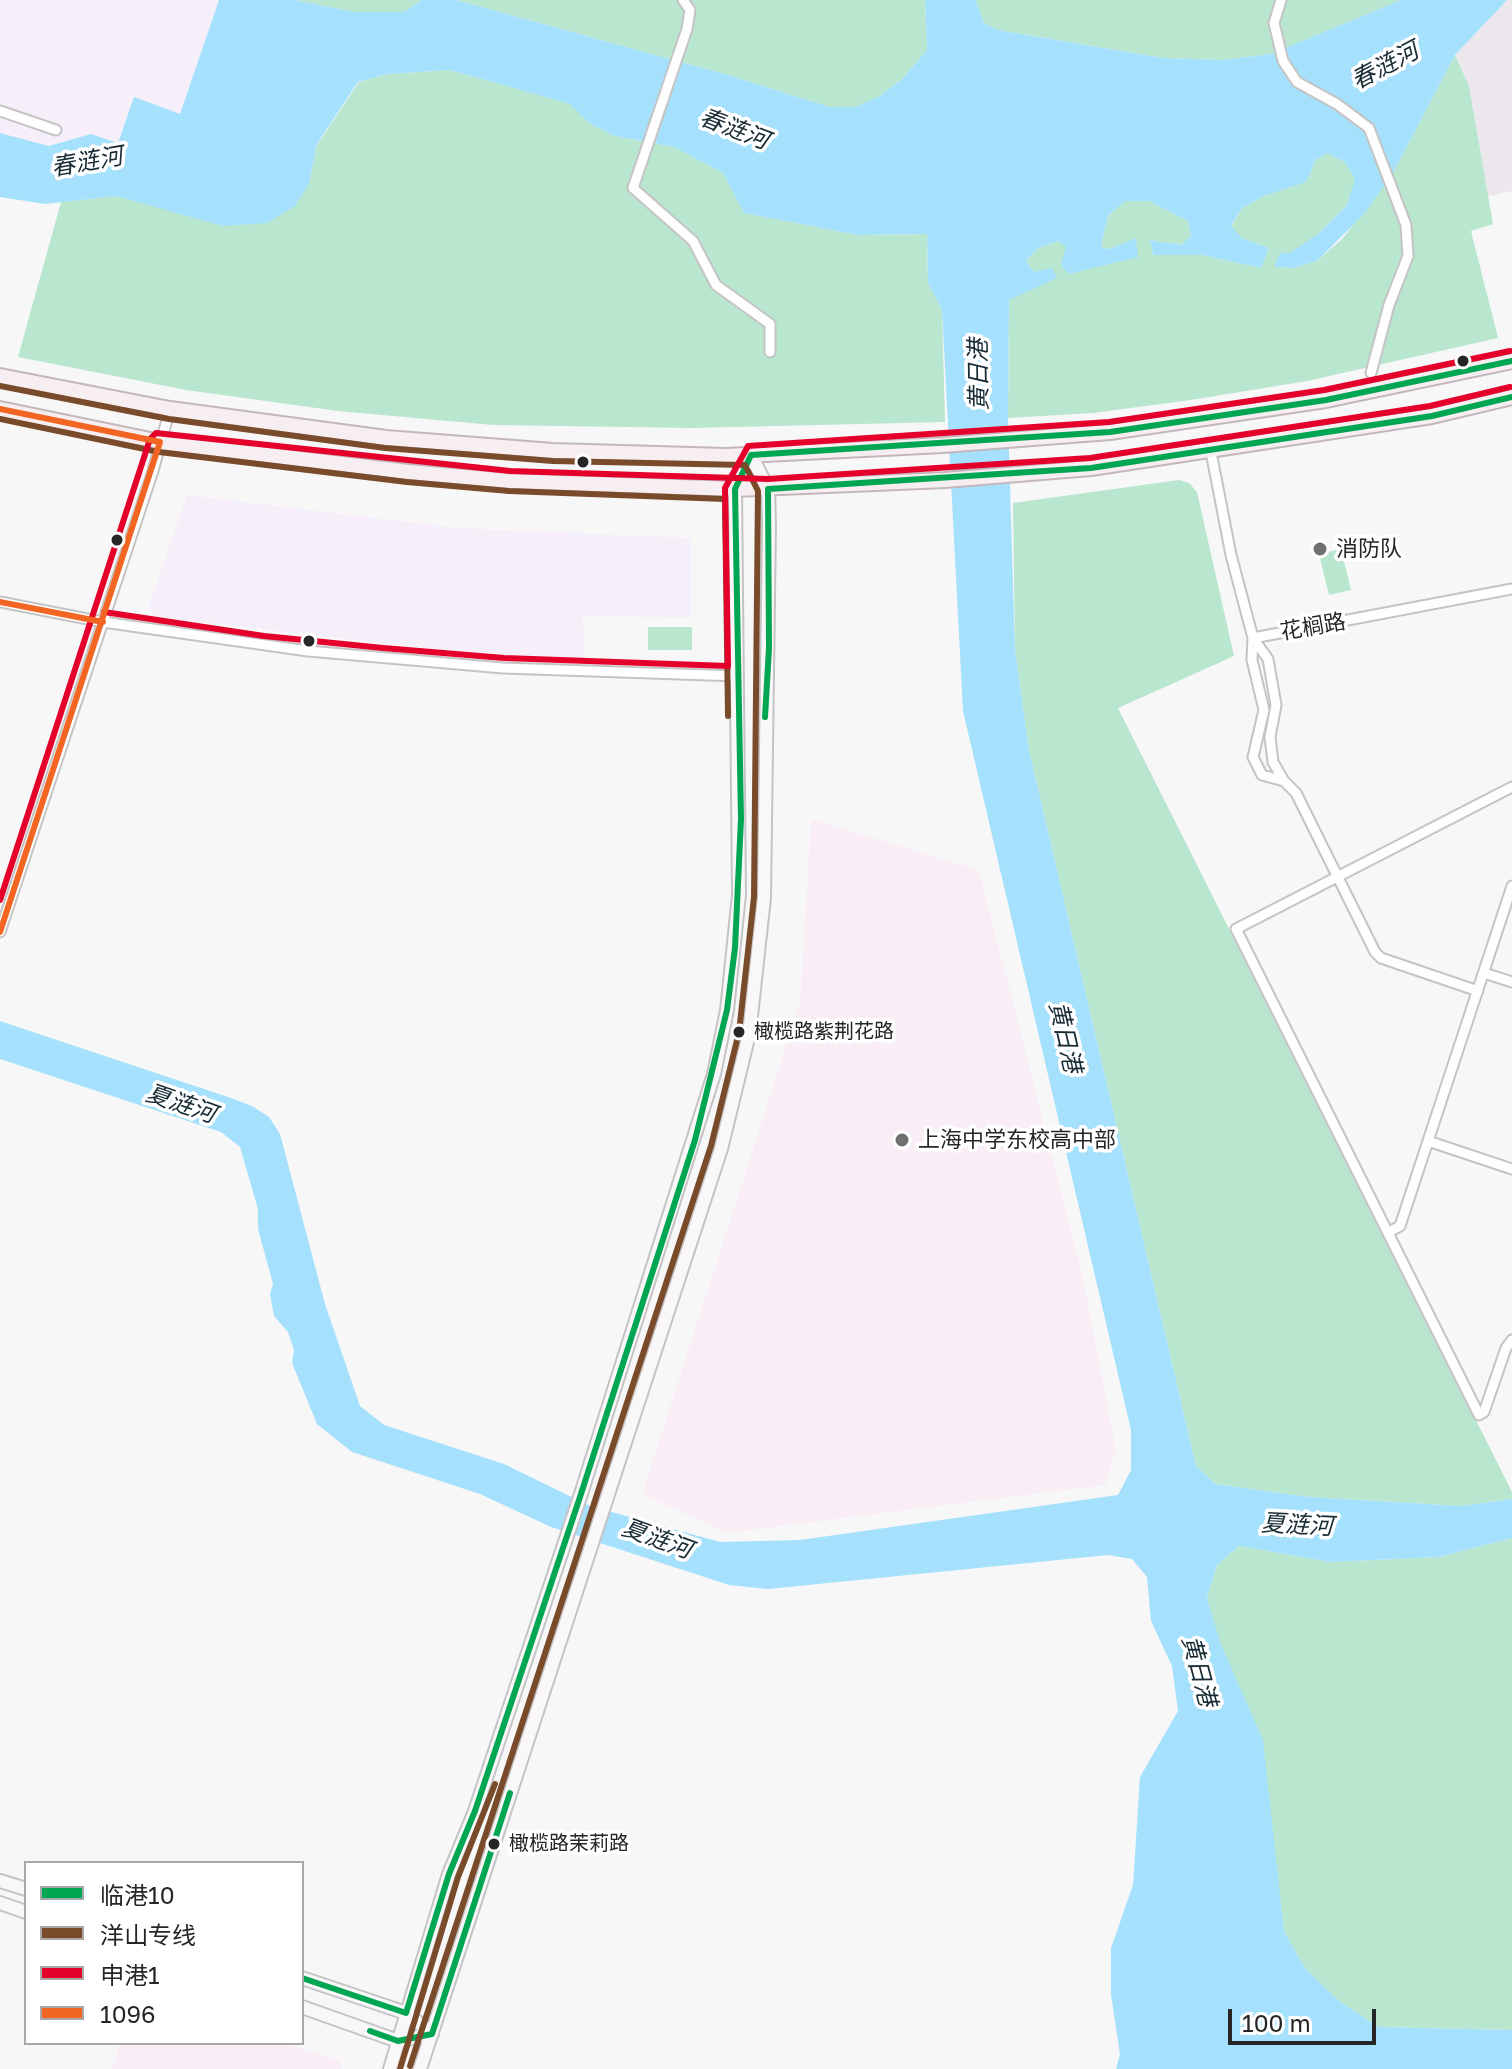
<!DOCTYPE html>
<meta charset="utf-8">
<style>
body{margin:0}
#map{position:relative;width:1512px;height:2069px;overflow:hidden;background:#f8f7f8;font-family:"Golos Text","Noto Sans SC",sans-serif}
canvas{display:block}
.legend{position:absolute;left:24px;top:1861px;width:280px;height:184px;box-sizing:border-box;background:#fff;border:2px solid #a9a8a9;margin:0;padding:10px 14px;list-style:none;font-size:24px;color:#272627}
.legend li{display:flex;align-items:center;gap:16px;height:40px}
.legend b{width:40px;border:2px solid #a9a8a9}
.scale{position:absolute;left:1228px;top:2009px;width:148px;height:36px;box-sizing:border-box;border:4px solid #272627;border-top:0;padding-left:10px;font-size:24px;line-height:28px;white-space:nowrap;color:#272627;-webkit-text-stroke:6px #fff;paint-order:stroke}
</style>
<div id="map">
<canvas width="1512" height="2069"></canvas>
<ul class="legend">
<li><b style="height:10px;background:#00a651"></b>临港10</li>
<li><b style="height:10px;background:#7a4b2a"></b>洋山专线</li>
<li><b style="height:10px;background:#e4002b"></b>申港1</li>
<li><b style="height:10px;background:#f26522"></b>1096</li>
</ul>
<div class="scale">100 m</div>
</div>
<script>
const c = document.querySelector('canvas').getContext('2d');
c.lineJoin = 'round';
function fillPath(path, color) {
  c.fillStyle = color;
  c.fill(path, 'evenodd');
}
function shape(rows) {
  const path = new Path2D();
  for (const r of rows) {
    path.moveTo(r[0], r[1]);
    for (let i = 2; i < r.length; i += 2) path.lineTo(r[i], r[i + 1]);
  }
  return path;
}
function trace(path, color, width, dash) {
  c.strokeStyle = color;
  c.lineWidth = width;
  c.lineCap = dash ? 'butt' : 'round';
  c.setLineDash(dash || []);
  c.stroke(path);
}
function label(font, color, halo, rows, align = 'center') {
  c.font = font + ' "Golos Text","Noto Sans SC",sans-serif';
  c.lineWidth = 7;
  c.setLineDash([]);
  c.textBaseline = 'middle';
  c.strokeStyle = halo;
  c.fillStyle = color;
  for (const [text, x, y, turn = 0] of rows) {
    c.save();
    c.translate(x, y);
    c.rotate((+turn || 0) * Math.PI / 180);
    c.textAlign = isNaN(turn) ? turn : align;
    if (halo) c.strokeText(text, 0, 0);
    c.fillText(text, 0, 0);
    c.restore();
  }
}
fillPath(shape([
 [0,0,219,0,180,114,118,143,91,134,49,146,0,133],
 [187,495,458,528,691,538,691,618,583,616,584,660,450,651,157,617,148,608]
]), '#f6effa');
fillPath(shape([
 [1507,0,1512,0,1512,191,1488,196,1469,86,1455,55]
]), '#ebe7ed');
fillPath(shape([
 [811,819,979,870,1083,1277,1116,1451,1105,1485,726,1533,642,1494,800,1003],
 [120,2043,284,2043,339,2060,342,2069,112,2069]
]), '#faeef6');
fillPath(shape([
 [294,0,422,0,404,12,354,12],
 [456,0,925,0,927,50,902,79,880,96,855,107,830,107,728,75],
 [976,0,1401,0,1271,54,1222,60,1163,58,998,30,984,23],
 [1455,55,1469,86,1493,224,1471,231,1498,338,1307,381,1191,400,1093,413,1008,418,1009,300,1034,272,1026,261,1038,248,1058,241,1067,247,1069,274,1136,239,1110,249,1101,247,1108,216,1125,201,1149,201,1188,221,1191,236,1181,245,1150,240,1153,255,1202,255,1261,268,1269,248,1242,238,1231,227,1242,208,1264,196,1306,182,1316,160,1327,153,1345,162,1356,179,1347,205,1319,233,1274,267,1294,268,1317,261,1342,239,1393,173],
 [450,70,571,104,589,123,615,136,674,147,723,173,745,213,858,235,927,234,928,283,942,310,945,422,692,428,493,425,338,411,186,390,18,357,61,202,116,196,186,213,309,184,317,145,359,82,388,74],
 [1179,480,1189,483,1197,492,1234,656,1118,708,1512,1492,1512,1499,1461,1506,1309,1497,1216,1484,1196,1466,1029,750,1015,650,1013,503],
 [1341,549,1351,590,1329,595,1319,554],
 [648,627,692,627,692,650,648,650],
 [1512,1538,1512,2030,1378,2027,1338,2000,1305,1968,1284,1931,1276,1867,1207,1598,1217,1565,1239,1546,1330,1562,1439,1557]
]), '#b8e6cf');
fillPath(shape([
 [219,0,294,0,355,12,404,12,422,0,456,0,728,75,830,107,855,107,880,96,902,79,927,50,925,0,976,0,984,23,998,30,1163,58,1222,60,1271,54,1401,0,1507,0,1455,55,1393,173,1365,213,1317,261,1294,268,1274,267,1280,253,1290,253,1319,233,1347,205,1355,179,1345,162,1327,153,1316,160,1306,182,1264,196,1242,208,1231,226,1242,238,1269,248,1261,268,1202,255,1153,255,1150,240,1181,245,1191,236,1188,221,1149,201,1125,201,1108,216,1101,247,1110,249,1136,238,1138,257,1069,274,1061,265,1066,247,1058,241,1038,248,1026,261,1034,272,1052,268,1057,278,1009,300,1008,418,1015,650,1029,750,1196,1466,1216,1484,1309,1497,1461,1506,1512,1499,1512,1538,1439,1557,1330,1562,1239,1546,1217,1565,1207,1598,1220,1642,1263,1740,1284,1931,1305,1968,1338,2000,1378,2027,1512,2030,1512,2069,1116,2069,1120,2054,1111,1995,1111,1948,1133,1885,1140,1777,1178,1711,1172,1666,1151,1621,1147,1577,1132,1559,1108,1555,768,1589,729,1585,551,1527,480,1494,352,1452,317,1424,292,1363,294,1350,288,1332,274,1316,270,1294,273,1284,258,1229,258,1209,240,1147,221,1132,0,1059,0,1021,231,1098,252,1106,269,1117,280,1134,325,1304,360,1406,384,1425,504,1464,590,1506,720,1542,800,1540,1118,1495,1131,1470,1131,1430,963,711,942,310,928,283,927,234,858,235,744,213,723,173,674,147,615,136,589,123,570,104,450,70,388,74,358,82,317,144,309,184,295,206,267,223,223,226,116,196,45,204,0,197,0,133,49,146,91,134,118,143,134,97,180,114]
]), '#a5e1fc');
const street = shape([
 [683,0,690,10,687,29,633,188,693,241,716,285,770,324,770,352],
 [1281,0,1274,23,1283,61,1297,82,1337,104,1369,128,1406,225,1408,256,1389,305,1371,373],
 [0,111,56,130],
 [1211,452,1231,555,1253,638,1512,589],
 [0,602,103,622,308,651,503,668,738,676],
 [1253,638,1268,659,1276,705,1270,737,1273,762,1284,781,1296,793,1375,952,1381,958,1478,991],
 [1253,638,1252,660,1264,710,1253,757,1262,775,1284,781],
 [1512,787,1236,929,1479,1415,1484,1412,1506,1348,1512,1340],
 [0,932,153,471,170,409],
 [1484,973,1512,982],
 [1428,1141,1512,1169],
 [1389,1232,1400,1226,1512,886]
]);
const secondary = shape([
 [0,1881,26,1889],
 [0,1903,26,1912],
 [302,1978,406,2013,432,2034],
 [302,2007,398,2041,432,2034],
 [390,2069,449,1874,475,1811,580,1497,714,1074,727,1010,739,895,735,489,751,455],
 [420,2069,721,1149,749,1034,764,898,769,525,768,489,751,455]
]);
const primary = shape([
 [0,376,170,409,386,438,553,451,726,456,943,445,1110,432,1326,400,1512,361],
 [0,409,160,442,408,472,509,481,735,489,945,480,1091,468,1432,416,1512,397]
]);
trace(street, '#c5c4c5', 13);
trace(secondary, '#c5c4c5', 16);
trace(primary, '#c4b7bc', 18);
trace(street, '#fefefe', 9);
trace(secondary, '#faf7f8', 12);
trace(primary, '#f6eef1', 14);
trace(shape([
 [765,717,769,648,768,489,1091,468,1432,416,1512,397],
 [302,1978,406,2013,449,1874,475,1811,580,1497,695,1140,727,1010,735,948,741,819,735,489,751,455,1110,432,1326,400,1512,361],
 [370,2031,398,2041,432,2034,510,1793]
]), '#00a651', 6);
trace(shape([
 [0,386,169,419,385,448,553,461,745,465,758,491,754,897,739,1032,711,1146,410,2066],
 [0,419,159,452,407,482,509,491,725,499,728,716],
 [400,2069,458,1877,495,1784]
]), '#7a4b2a', 6);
trace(shape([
 [104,612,264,636,383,648,504,658,728,666,725,488,748,446,1109,422,1324,390,1510,351],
 [0,900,150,439,156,433,510,471,768,479,1090,458,1430,406,1510,387]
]), '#e4002b', 6);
trace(shape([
 [0,409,160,442,0,932],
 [0,602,103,622]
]), '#f26522', 6);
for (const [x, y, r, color] of [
 [1463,361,7,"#272627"],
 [583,462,7,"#272627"],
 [117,540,7,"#272627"],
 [1320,549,8,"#706f70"],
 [309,641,7,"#272627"],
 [739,1032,7,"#272627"],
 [902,1140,8,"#706f70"],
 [494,1844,7,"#272627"]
]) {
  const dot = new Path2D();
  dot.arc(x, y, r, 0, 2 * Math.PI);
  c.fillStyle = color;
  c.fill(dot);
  trace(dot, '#fff', 3);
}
label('20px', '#272627', '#fff', [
 ["橄榄路紫荆花路",754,1032],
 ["橄榄路茉莉路",509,1844]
], 'left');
label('22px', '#272627', '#fff', [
 ["消防队",1336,549],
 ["上海中学东校高中部",918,1140]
], 'left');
label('22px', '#272627', '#fff', [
 ["花榈路",1313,627,-10]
]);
label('italic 24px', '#182c35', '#fff', [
 ["春涟河",1385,66,-28],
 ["春涟河",734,129,21],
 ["春涟河",87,162,-10],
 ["黄日港",979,375,-91],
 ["黄日港",1065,1037,77],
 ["夏涟河",181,1104,19],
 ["夏涟河",1297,1525,3],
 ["夏涟河",657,1539,20],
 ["黄日港",1199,1671,75]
]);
</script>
